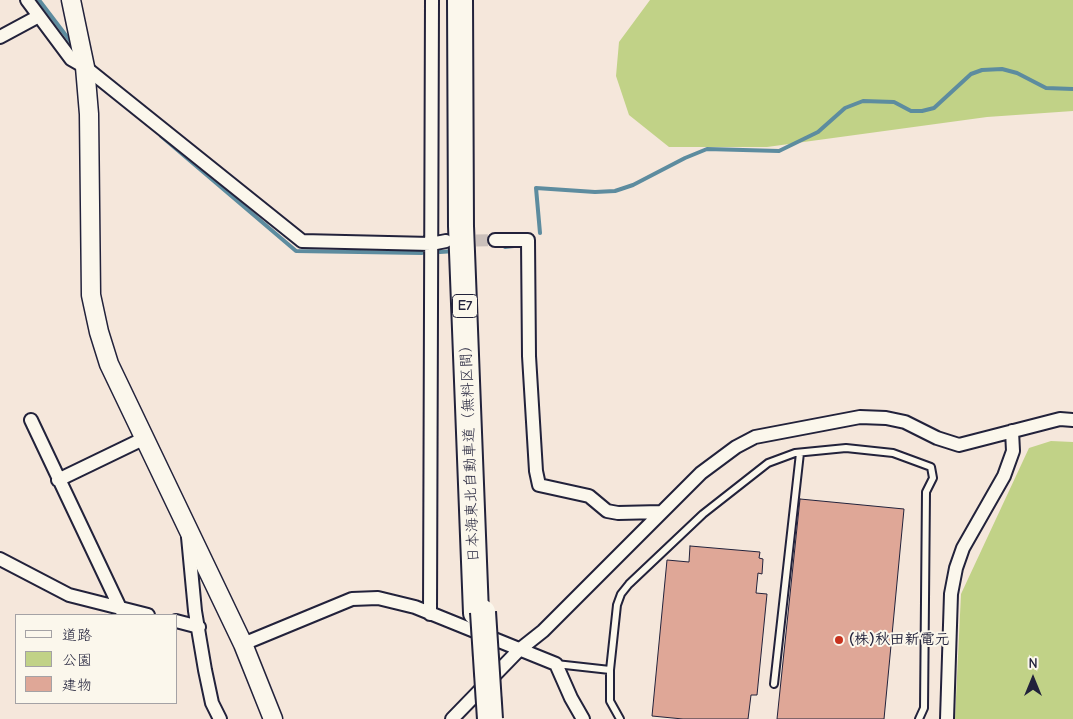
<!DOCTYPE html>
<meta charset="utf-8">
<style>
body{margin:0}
#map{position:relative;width:1073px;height:719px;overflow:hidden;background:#f5e7db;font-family:"Comic Neue","Klee One",sans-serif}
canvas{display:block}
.legend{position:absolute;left:15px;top:614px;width:162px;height:90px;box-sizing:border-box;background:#fbf7ec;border:1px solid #a4a2a5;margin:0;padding:6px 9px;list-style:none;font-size:15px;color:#22223b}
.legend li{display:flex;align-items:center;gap:10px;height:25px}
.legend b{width:25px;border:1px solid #a4a2a5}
.north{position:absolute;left:1008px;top:654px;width:50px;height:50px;-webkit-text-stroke:4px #fbf7ec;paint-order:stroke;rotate:0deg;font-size:14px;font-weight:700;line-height:20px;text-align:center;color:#22223b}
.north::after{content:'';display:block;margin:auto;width:18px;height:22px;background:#22223b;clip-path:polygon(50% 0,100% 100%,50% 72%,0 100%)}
</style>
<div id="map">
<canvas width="1073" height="719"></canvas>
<ul class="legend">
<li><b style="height:6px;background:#fbf7ec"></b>道路</li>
<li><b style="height:14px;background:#c1d287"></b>公園</li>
<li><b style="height:14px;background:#dfa797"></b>建物</li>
</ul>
<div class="north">N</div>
</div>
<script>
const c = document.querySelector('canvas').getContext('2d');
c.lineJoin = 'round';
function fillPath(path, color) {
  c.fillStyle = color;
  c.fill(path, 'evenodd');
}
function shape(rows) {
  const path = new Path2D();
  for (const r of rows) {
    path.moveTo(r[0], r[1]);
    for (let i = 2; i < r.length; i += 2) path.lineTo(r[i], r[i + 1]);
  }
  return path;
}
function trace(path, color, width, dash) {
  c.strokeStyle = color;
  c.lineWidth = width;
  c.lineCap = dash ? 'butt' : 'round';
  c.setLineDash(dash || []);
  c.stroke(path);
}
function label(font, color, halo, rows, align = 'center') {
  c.font = font + ' "Comic Neue","Klee One",sans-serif';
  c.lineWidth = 4;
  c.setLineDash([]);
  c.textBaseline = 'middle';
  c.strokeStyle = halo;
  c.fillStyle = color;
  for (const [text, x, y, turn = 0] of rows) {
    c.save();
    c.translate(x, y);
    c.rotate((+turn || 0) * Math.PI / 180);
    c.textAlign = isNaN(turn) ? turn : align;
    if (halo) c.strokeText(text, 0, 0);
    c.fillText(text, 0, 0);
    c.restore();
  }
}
fillPath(shape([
 [650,0,1073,0,1073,111,987,117,767,147,669,147,629,115,616,76,619,42],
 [1051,441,1073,442,1073,719,955,719,961,594,1029,448]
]), '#c1d287');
trace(shape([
 [39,0,74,46],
 [161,136,296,251,422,253],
 [540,233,536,188,595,192,615,191,633,185,685,158,707,149,779,151,818,132,845,108,863,101,894,102,911,111,922,111,934,108,971,74,982,70,1002,69,1017,73,1046,88,1073,89],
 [505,247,514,246],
 [440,252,455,251]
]), '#5d8c9f', 4);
const building = shape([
 [800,499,904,509,884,719,777,719,800,499],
 [690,546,760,552,759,558,763,559,762,574,758,573,756,593,767,594,757,695,751,695,748,719,683,719,652,716,667,560,689,562,690,546]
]);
fillPath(building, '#dfa797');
trace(building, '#22223b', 1);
trace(shape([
 [458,241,495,240]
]), '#cbc0bb', 12, [12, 6]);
const lane = shape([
 [556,664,610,670],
 [774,684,800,453],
 [620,719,610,701,610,670,617,605,621,594,629,584,703,514,768,463,795,453,846,448,893,453,931,467,933,478,926,492,924,708,919,719]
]);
const street = shape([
 [27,0,71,59,85,67,302,241,431,244,446,241],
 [0,37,39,16],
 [495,240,528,240,529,356,536,471,539,485,589,496,607,511,618,513,661,512],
 [31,420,121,610],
 [58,480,145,438],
 [188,537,195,611,205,670,212,703,220,719],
 [0,559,69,595,148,615],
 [430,614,432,0],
 [176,621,199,627],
 [243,644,352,599,378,598,415,607,556,664,571,698,583,719],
 [452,719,519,650,543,631,701,473,736,447,755,437,860,417,886,418,905,422,937,438,959,445,1060,419,1073,420],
 [947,719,951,594,956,568,963,548,1004,476,1013,451,1012,431]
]);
const secondary = shape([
 [71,0,85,67,89,114,91,295,99,332,109,364,243,644,273,719]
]);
const highway = shape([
 [460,0,461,226,476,613]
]);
trace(lane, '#22223b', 10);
trace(street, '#22223b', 16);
trace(secondary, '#22223b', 21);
trace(highway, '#22223b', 28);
trace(lane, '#fbf7ec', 6);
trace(street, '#fbf7ec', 12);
trace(secondary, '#fbf7ec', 18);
trace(highway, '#fbf7ec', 24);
const highwayBridge = shape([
 [483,612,490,719]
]);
trace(highwayBridge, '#22223b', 28, []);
trace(highwayBridge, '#fbf7ec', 24);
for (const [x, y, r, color] of [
 [839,640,5,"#c8321e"]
]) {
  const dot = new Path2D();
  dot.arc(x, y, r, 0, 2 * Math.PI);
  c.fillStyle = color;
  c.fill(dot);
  trace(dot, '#fbf7ec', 2);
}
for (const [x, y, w] of [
 [465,306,25]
]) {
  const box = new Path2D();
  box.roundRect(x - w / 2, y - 11.5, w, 23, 4);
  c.fillStyle = '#fbf7ec';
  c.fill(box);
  trace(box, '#22223b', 1);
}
label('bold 14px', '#22223b', null, [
 ["E7",465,306]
]);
label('15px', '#22223b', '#fbf7ec', [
 ["日本海東北自動車道（無料区間）",470,450,-92]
]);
label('bold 15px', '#22223b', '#fbf7ec', [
 ["(株)秋田新電元",849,640]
], 'left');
</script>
